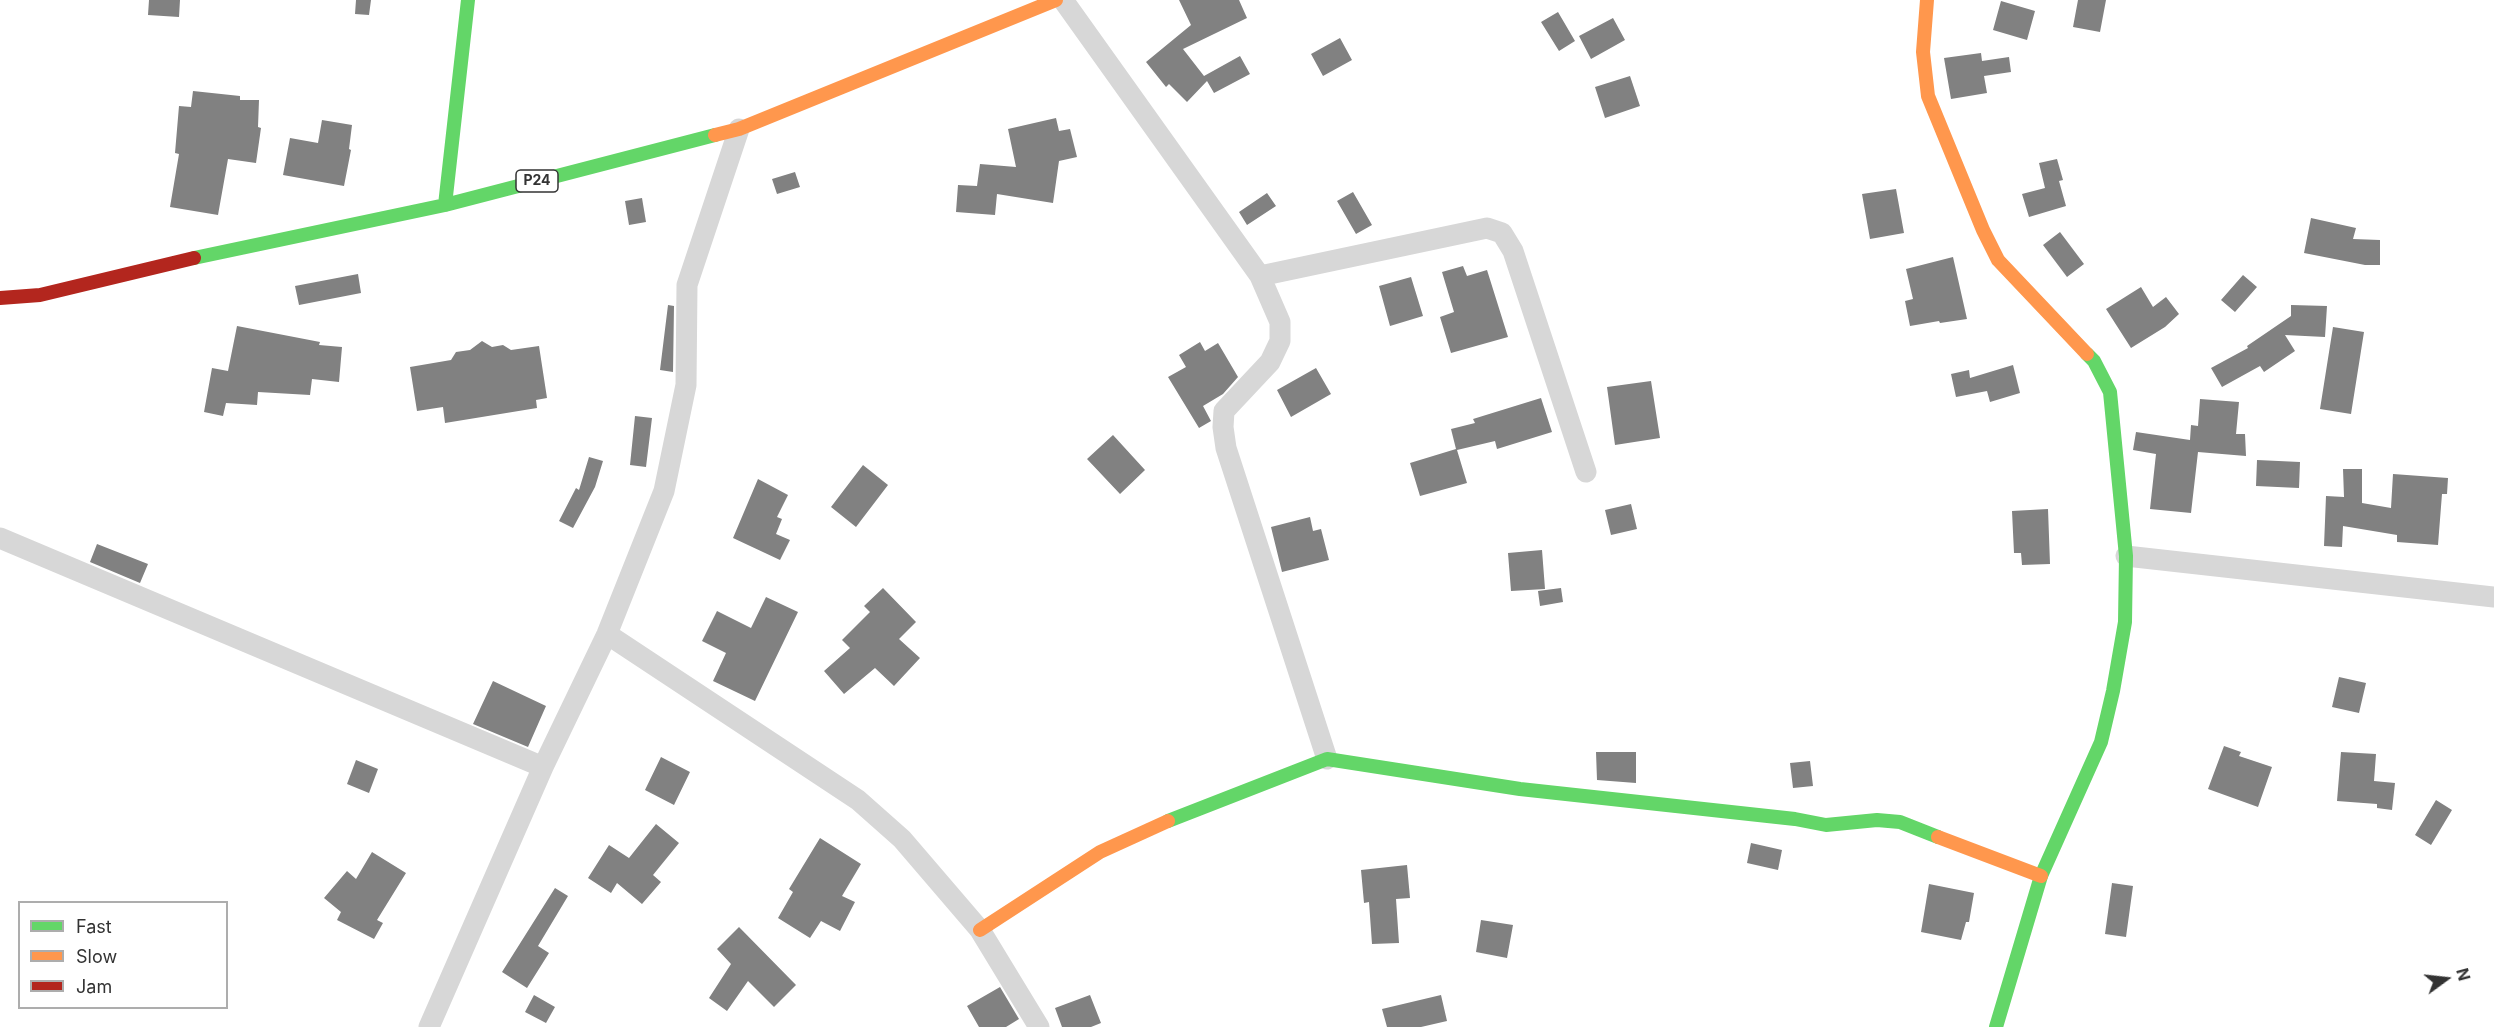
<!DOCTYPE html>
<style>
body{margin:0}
#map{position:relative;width:2494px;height:1027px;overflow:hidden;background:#fff;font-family:Inter,sans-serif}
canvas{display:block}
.legend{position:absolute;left:18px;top:901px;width:210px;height:108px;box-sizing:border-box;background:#fff;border:2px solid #adadad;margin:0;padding:8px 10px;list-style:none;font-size:18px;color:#333}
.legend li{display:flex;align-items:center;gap:12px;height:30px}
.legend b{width:30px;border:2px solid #adadad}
.north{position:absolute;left:2416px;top:949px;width:60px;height:60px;-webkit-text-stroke:4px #fff;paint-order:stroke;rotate:75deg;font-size:16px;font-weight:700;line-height:24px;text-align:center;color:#333}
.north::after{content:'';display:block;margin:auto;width:21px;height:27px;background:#333;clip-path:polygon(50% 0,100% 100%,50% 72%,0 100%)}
</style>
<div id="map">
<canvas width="2494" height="1027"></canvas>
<ul class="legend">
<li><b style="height:8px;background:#63d668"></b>Fast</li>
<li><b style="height:8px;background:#ff974d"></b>Slow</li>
<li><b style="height:8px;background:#b3261e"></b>Jam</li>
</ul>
<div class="north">N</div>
</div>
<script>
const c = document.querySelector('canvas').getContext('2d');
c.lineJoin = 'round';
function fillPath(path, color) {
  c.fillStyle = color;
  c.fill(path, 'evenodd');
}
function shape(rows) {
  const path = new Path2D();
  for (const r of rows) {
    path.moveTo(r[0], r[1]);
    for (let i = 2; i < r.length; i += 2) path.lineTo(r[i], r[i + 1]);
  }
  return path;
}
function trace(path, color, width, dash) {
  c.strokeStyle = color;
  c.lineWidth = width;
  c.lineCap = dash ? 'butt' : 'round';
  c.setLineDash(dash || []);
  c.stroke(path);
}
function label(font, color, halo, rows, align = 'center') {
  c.font = font + ' Inter,sans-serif';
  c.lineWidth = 6;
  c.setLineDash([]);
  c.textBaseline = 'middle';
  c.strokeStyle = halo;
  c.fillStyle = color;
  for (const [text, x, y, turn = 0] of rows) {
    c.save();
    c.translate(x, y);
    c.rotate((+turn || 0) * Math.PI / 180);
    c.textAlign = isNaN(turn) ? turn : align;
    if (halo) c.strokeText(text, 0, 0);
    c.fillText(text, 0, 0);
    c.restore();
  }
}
fillPath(shape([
 [149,0,180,0,179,17,148,15],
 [356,0,371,0,369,15,355,14],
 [1179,0,1239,0,1247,18,1183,49,1204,76,1240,56,1250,74,1214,93,1207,81,1187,102,1169,84,1166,87,1146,62,1191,25],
 [2078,0,2106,0,2100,32,2073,27],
 [2001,1,2035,11,2027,40,1993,30],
 [1558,12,1575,41,1559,51,1541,22],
 [1613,18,1625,40,1591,59,1579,36],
 [1340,38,1352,60,1323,76,1311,54],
 [1981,53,1982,61,2009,57,2011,72,1984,76,1987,93,1951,99,1944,58],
 [1630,76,1640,106,1605,118,1595,87],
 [193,91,240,96,240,100,259,100,258,127,261,128,256,163,228,159,218,215,170,207,179,154,175,153,179,106,191,107],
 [1056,118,1059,131,1070,129,1077,157,1059,161,1053,203,997,194,995,215,956,212,958,185,977,186,980,164,1016,167,1008,129],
 [322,120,352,125,349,149,351,150,344,186,283,175,290,138,318,143],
 [2057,159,2063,180,2059,181,2066,206,2029,217,2022,194,2045,188,2039,163],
 [795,172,800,187,777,194,772,179],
 [1896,189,1904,233,1870,239,1862,194],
 [1353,192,1372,225,1356,234,1337,201],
 [1267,193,1276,206,1247,225,1239,212],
 [642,198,646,222,629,225,625,201],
 [2311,218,2356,228,2353,239,2380,240,2380,265,2365,265,2304,253],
 [2060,232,2084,264,2067,277,2043,245],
 [1953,257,1967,319,1940,323,1939,321,1910,326,1905,301,1913,299,1906,269],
 [1463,266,1467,276,1487,270,1508,337,1451,353,1440,317,1454,312,1442,272],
 [358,274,361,293,299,305,295,286],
 [2243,275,2257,287,2235,312,2221,300],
 [1411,277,1423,316,1390,326,1379,286],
 [2141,287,2153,307,2166,297,2179,314,2165,327,2131,348,2106,309],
 [668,305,674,306,673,372,660,370],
 [2291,305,2327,306,2325,337,2285,335,2295,351,2264,372,2260,366,2222,387,2211,368,2248,348,2247,346,2291,316],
 [237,326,320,342,319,345,342,347,339,382,312,379,310,395,258,392,257,405,226,403,223,416,204,412,212,368,228,371],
 [2333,327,2364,332,2351,414,2320,409],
 [482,341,492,347,503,345,511,350,539,346,547,398,536,400,537,408,445,423,443,407,417,411,410,367,451,360,456,352,470,350],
 [1200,342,1205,351,1218,343,1238,377,1223,394,1203,406,1211,421,1199,428,1168,377,1186,367,1179,355],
 [2013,365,2020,393,1990,402,1987,391,1956,397,1951,374,1969,370,1970,378],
 [1316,368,1331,394,1291,417,1277,390],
 [1651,381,1660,438,1615,445,1607,387],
 [1541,398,1552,432,1497,449,1495,441,1457,450,1467,483,1420,496,1410,463,1456,449,1451,429,1475,423,1473,419],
 [2200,399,2239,402,2236,434,2245,434,2246,456,2198,452,2191,513,2150,509,2156,454,2133,450,2136,432,2190,440,2191,425,2198,426],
 [635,416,652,418,646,467,630,465],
 [1113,435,1145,470,1120,494,1087,459],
 [589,457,603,461,595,487,573,528,559,521,576,488,579,490],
 [2257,460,2300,462,2299,488,2256,486],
 [863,465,888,485,856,527,831,507],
 [2343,469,2362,469,2362,503,2391,508,2393,474,2448,478,2447,494,2442,494,2438,545,2397,542,2397,535,2343,526,2342,547,2324,546,2326,496,2344,497],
 [758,479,788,495,777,517,782,519,776,534,790,540,780,560,733,538],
 [1631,504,1637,529,1611,535,1605,510],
 [2048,509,2050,564,2022,565,2021,553,2014,553,2012,511],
 [1310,517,1313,531,1321,529,1329,560,1282,572,1271,527],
 [97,544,148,564,140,583,90,562],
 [1542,550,1545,589,1511,591,1508,553],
 [883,588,916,622,899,639,920,658,894,686,875,668,844,694,824,671,850,648,842,640,870,612,864,606],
 [1561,588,1563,602,1540,606,1538,591],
 [766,597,798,612,755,701,713,681,726,653,702,641,717,611,751,628],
 [2339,677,2366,683,2359,713,2332,707],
 [493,681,546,706,528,747,473,724],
 [2224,746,2241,752,2239,756,2272,767,2258,807,2208,789],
 [1596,752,1636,752,1636,783,1597,780],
 [2341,752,2376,754,2374,781,2395,783,2392,810,2377,808,2377,804,2337,801],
 [661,757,690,772,674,805,645,790],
 [356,760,378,769,369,793,347,784],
 [1810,761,1813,786,1793,788,1790,763],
 [2436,800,2452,810,2431,845,2415,835],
 [656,824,679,843,653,875,661,882,642,904,617,883,611,893,588,878,609,845,629,858],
 [820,838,861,864,842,896,855,902,840,931,821,921,810,938,778,918,793,892,789,889],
 [1751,843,1782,850,1778,870,1747,863],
 [372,852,406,873,377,920,383,923,374,939,337,920,341,912,324,898,347,871,356,879],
 [1407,865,1410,898,1396,899,1399,943,1372,944,1369,902,1364,903,1361,870],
 [2112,883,2133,886,2126,937,2105,934],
 [1929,884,1974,893,1969,922,1966,922,1961,940,1921,932],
 [555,888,568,896,538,946,549,953,527,988,502,972],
 [1481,920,1513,925,1507,958,1476,952],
 [739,927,796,985,774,1007,748,981,727,1011,709,998,731,964,717,949],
 [1000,987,1019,1019,1006,1027,979,1027,967,1006],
 [534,995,555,1007,546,1023,525,1012],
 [1090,995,1101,1023,1091,1027,1062,1027,1055,1008],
 [1441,995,1447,1021,1421,1027,1387,1027,1382,1009]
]), '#818181');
trace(shape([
 [1063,0,1260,276,1280,322,1280,341,1270,362,1224,411,1223,427,1226,448,1327,759],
 [1260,276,1487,228,1502,233,1513,251,1586,472],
 [0,538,543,767],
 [2126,556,2494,597],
 [607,634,858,800,902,839,980,930,1039,1027],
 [429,1027,543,767,607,634,664,491,686,385,687,285,739,129]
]), '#d7d7d7', 21);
trace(shape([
 [445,205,468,0],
 [194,258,445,205,715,135],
 [1168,821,1327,759,1520,789,1795,819,1826,825,1877,820,1900,822,1938,837],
 [1996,1027,2041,876,2101,742,2113,691,2125,622,2126,556,2110,392,2094,361,2087,354]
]), '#63d668', 14);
trace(shape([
 [1927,0,1923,52,1928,96,1983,230,1998,260,2087,354],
 [715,135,739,129,1056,0],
 [1938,837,2041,876],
 [980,930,1100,852,1168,821]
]), '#ff974d', 14);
trace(shape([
 [0,298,40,295,194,258]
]), '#b3261e', 14);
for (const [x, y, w] of [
 [537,181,42]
]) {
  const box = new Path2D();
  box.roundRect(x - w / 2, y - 11, w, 22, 4.5);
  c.fillStyle = '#fff';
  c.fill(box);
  trace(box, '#333', 1.5);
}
label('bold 14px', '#333', null, [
 ["P24",537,181]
]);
</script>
